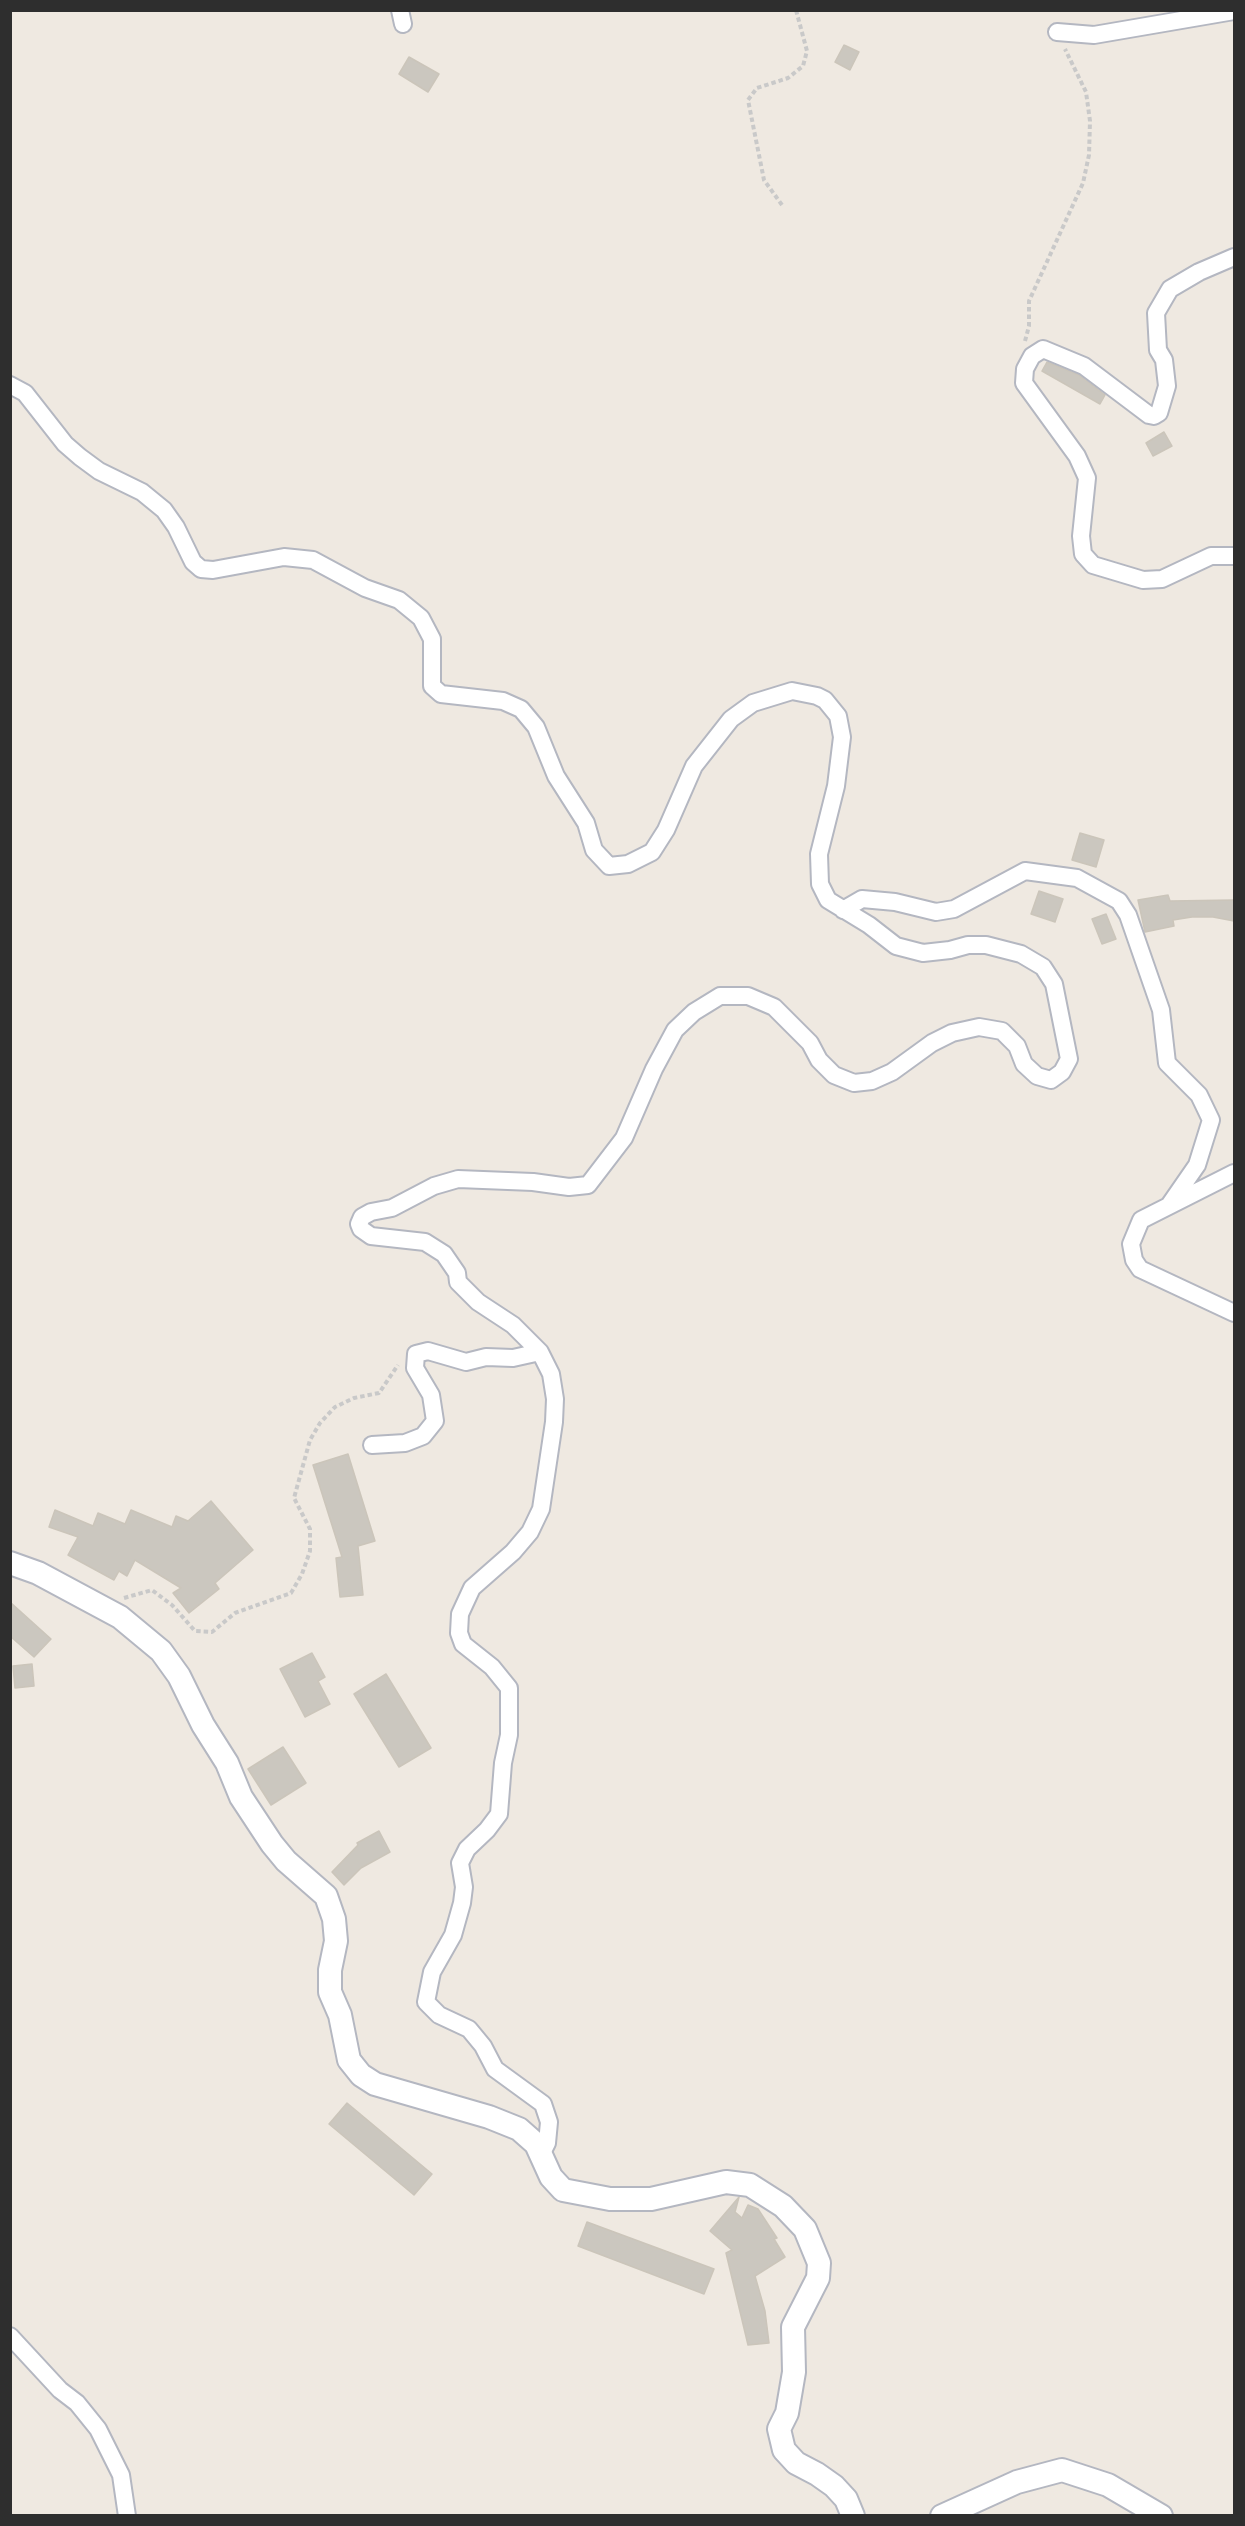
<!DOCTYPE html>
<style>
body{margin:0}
#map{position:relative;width:1245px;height:2526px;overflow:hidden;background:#efe9e1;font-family:"DejaVu Sans",sans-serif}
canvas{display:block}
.frame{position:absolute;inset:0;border:12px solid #2e2e2e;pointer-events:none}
</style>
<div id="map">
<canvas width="1245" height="2526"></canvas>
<div class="frame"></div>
</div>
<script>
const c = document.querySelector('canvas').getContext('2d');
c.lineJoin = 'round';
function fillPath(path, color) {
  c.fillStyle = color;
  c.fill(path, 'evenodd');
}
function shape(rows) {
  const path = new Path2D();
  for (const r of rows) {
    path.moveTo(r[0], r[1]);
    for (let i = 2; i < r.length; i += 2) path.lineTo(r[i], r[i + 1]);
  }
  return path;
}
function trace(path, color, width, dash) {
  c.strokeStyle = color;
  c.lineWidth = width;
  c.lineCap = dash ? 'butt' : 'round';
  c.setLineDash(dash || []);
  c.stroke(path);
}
const building = shape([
 [844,45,859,52,850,70,835,62,844,45],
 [409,57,439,74,428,92,399,74,409,57],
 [1047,362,1079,375,1105,395,1100,404,1042,371,1047,362],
 [1164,432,1172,446,1153,456,1146,443,1164,432],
 [1080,833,1104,840,1096,867,1072,860,1080,833],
 [1039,891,1063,899,1055,922,1031,914,1039,891],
 [1168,895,1170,901,1234,900,1234,921,1213,917,1192,917,1173,920,1174,926,1145,932,1138,900,1168,895],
 [1106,914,1116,939,1102,944,1092,919,1106,914],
 [348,1454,375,1541,358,1546,363,1595,340,1597,336,1558,342,1557,313,1465,348,1454],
 [211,1501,253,1550,215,1583,219,1589,189,1613,173,1593,181,1588,135,1560,127,1576,119,1571,114,1580,68,1555,78,1537,49,1527,55,1510,93,1526,98,1513,125,1524,131,1510,172,1527,176,1516,188,1521,211,1501],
 [10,1602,51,1639,34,1657,10,1636,10,1602],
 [312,1653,325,1677,318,1681,330,1704,305,1717,280,1669,312,1653],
 [32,1664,34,1686,15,1688,13,1666,32,1664],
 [386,1674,431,1748,399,1767,354,1694,386,1674],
 [283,1747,306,1783,271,1805,248,1769,283,1747],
 [379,1831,390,1852,361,1868,344,1885,332,1872,358,1845,357,1843,379,1831],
 [347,2103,432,2174,414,2195,329,2124,347,2103],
 [739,2197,735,2212,742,2218,748,2205,758,2209,777,2238,774,2239,785,2257,755,2276,765,2311,769,2343,748,2345,726,2253,732,2250,710,2231,739,2197],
 [587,2222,714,2269,704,2294,578,2246,587,2222]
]);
fillPath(building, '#cbc7bf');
trace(building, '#cbc5ba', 1.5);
const street = shape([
 [400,10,403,24],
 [1057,32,1094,35,1234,11],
 [1234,257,1199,272,1170,289,1156,313,1158,350,1164,360,1167,386,1159,413,1154,416,1149,415,1084,366,1043,349,1032,356,1025,369,1024,383,1077,456,1087,478,1081,536,1083,554,1093,565,1143,580,1162,579,1211,556,1234,556],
 [10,385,25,393,65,444,80,457,99,471,142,492,164,510,176,527,193,562,201,569,213,570,284,557,313,560,365,588,399,600,421,618,432,639,432,686,441,694,503,701,521,709,536,727,556,776,586,823,594,850,609,866,628,864,652,852,666,830,694,766,731,719,753,703,792,691,817,696,825,700,838,716,842,737,836,786,819,854,820,884,828,900,869,925,896,946,923,953,950,950,968,945,986,945,1021,954,1043,967,1054,984,1069,1059,1062,1072,1051,1080,1037,1076,1024,1064,1017,1046,1002,1031,979,1027,952,1033,932,1043,892,1072,872,1081,854,1083,834,1075,819,1060,810,1043,774,1007,748,996,720,996,694,1012,675,1030,654,1069,624,1138,588,1185,569,1187,533,1182,458,1179,434,1186,392,1208,371,1212,362,1217,359,1224,361,1229,371,1236,425,1242,444,1254,457,1273,458,1282,478,1302,513,1325,540,1352,551,1374,555,1399,554,1422,541,1509,530,1532,513,1552,472,1588,460,1614,459,1633,463,1644,492,1667,509,1688,509,1735,503,1763,499,1814,487,1830,467,1849,460,1863,464,1887,462,1903,453,1935,432,1972,426,2002,439,2015,469,2029,483,2046,495,2069,543,2104,549,2122,547,2143,540,2157],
 [843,910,862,899,895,902,936,912,954,909,1025,871,1077,878,1119,901,1128,915,1161,1010,1167,1063,1199,1095,1211,1120,1197,1165,1170,1204],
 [1234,1173,1141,1220,1131,1244,1134,1260,1140,1269,1234,1313],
 [372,1445,405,1443,423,1436,435,1421,431,1395,415,1368,416,1354,428,1351,466,1362,486,1357,513,1358,540,1352],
 [10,2336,60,2390,77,2403,98,2429,121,2475,127,2516]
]);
const secondary = shape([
 [10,1563,38,1573,120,1617,161,1651,179,1676,203,1725,227,1763,241,1797,272,1844,286,1861,326,1896,334,1919,336,1941,330,1970,330,1992,340,2015,349,2060,361,2075,375,2084,489,2117,519,2129,536,2144,551,2177,563,2190,610,2199,651,2199,726,2182,750,2185,783,2206,805,2229,819,2263,818,2278,793,2327,794,2372,787,2413,779,2429,784,2450,796,2463,817,2474,834,2486,846,2499,853,2516],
 [942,2516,1017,2482,1062,2470,1108,2485,1161,2516]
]);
trace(street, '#b4b7c1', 20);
trace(secondary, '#b4b7c1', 26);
trace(shape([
 [782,205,764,180,748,100,757,88,788,78,803,66,807,51,796,10],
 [1025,341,1029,326,1029,301,1083,183,1089,155,1090,121,1086,92,1065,49],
 [124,1598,152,1590,172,1605,195,1631,212,1632,235,1613,291,1593,302,1574,310,1551,310,1529,294,1498,310,1440,320,1423,335,1407,354,1398,379,1393,398,1365]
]), '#c9c9c9', 4, [4.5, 3]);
trace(street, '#fff', 16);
trace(secondary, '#fff', 22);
</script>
